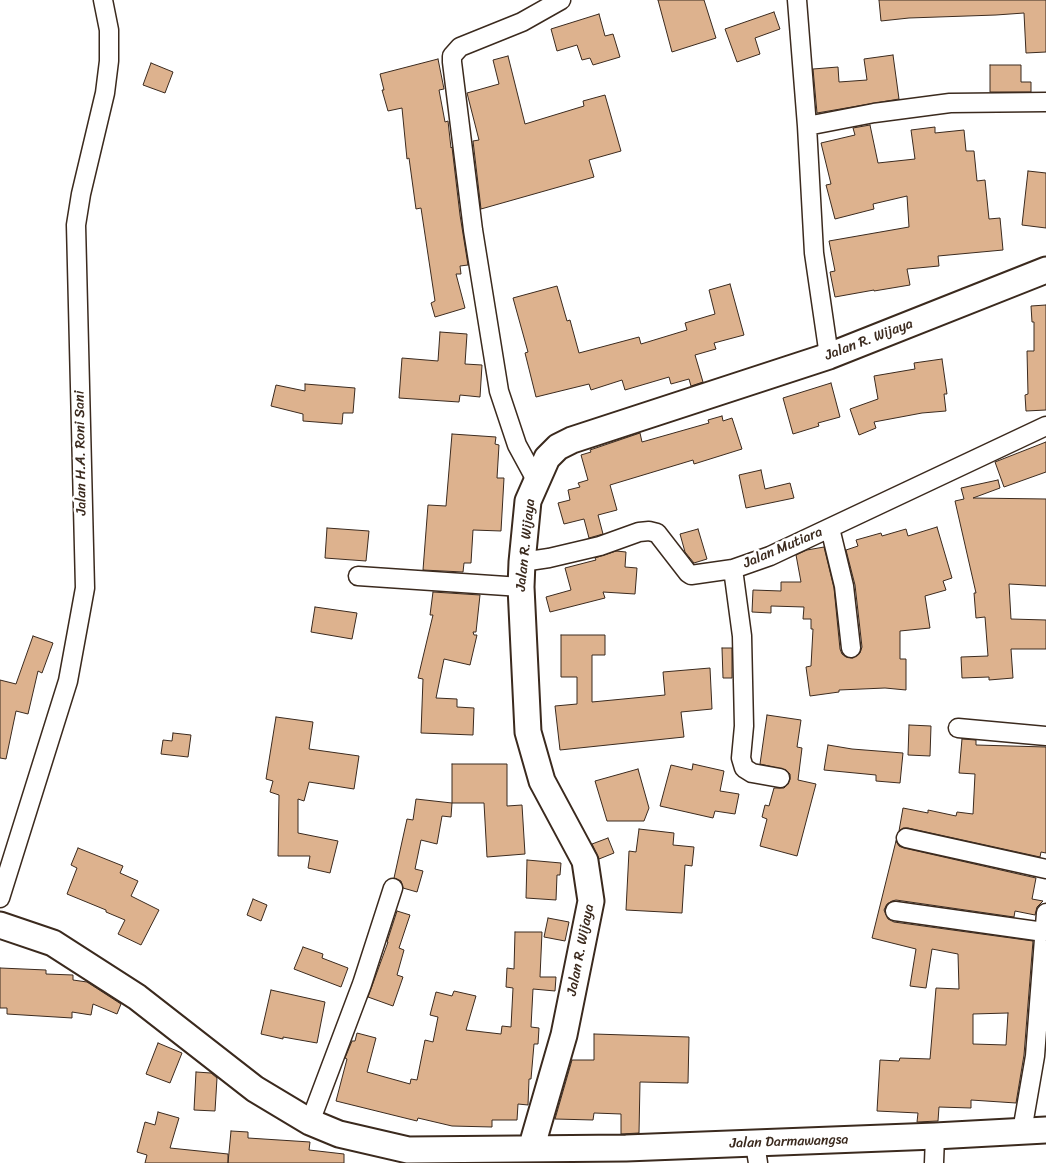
<!DOCTYPE html>
<style>
body{margin:0}
canvas{display:block;background:#fff}
</style>
<canvas width="1046" height="1163"></canvas>
<script>
const c = document.querySelector('canvas').getContext('2d');
c.lineJoin = 'round';
function fillPath(path, color) {
  c.fillStyle = color;
  c.fill(path, 'evenodd');
}
function shape(rows) {
  const path = new Path2D();
  for (const r of rows) {
    path.moveTo(r[0], r[1]);
    for (let i = 2; i < r.length; i += 2) path.lineTo(r[i], r[i + 1]);
  }
  return path;
}
function trace(path, color, width, dash) {
  c.strokeStyle = color;
  c.lineWidth = width;
  c.lineCap = dash ? 'butt' : 'round';
  c.setLineDash(dash || []);
  c.stroke(path);
}
function label(font, color, halo, rows, align = 'center') {
  c.font = font + ' Sriracha,sans-serif';
  c.lineWidth = 5;
  c.setLineDash([]);
  c.textBaseline = 'middle';
  c.strokeStyle = halo;
  c.fillStyle = color;
  for (const [text, x, y, turn = 0] of rows) {
    c.save();
    c.translate(x, y);
    c.rotate((+turn || 0) * Math.PI / 180);
    c.textAlign = isNaN(turn) ? turn : align;
    if (halo) c.strokeText(text, 0, 0);
    c.fillText(text, 0, 0);
    c.restore();
  }
}
const building = shape([
 [658,0,704,0,716,38,672,52,658,0],
 [879,0,1046,0,1046,52,1026,53,1024,13,996,15,909,18,881,21,879,0],
 [774,12,780,29,755,38,760,54,737,62,725,29,774,12],
 [599,14,605,36,613,34,620,57,593,65,590,58,582,60,577,45,557,51,551,29,599,14],
 [893,55,899,99,817,113,813,69,838,67,839,82,867,80,864,59,893,55],
 [508,56,525,124,584,106,583,101,605,95,621,151,589,160,594,177,481,209,473,141,479,140,467,93,499,84,493,60,508,56],
 [438,59,444,89,439,90,445,122,448,121,451,148,452,147,460,215,468,265,460,266,461,274,456,274,465,308,435,317,431,303,435,301,421,208,416,209,409,158,407,159,402,108,388,111,382,90,384,90,380,74,438,59],
 [151,63,173,72,165,93,143,85,151,63],
 [990,65,1021,65,1021,82,1031,82,1031,92,990,92,990,65],
 [870,125,878,163,915,159,911,130,935,127,935,133,964,130,966,151,974,151,977,181,985,180,989,219,1000,218,1003,250,938,256,939,266,907,269,910,285,874,291,874,290,835,297,830,272,835,271,829,241,909,227,907,196,873,204,874,209,835,219,826,185,831,184,821,143,855,135,853,128,870,125],
 [1028,171,1046,173,1046,228,1022,225,1028,171],
 [730,284,744,335,714,343,716,349,695,355,703,382,691,386,689,379,671,384,669,377,625,390,622,380,591,390,589,384,536,397,525,353,528,352,513,298,557,286,567,321,570,320,579,353,639,337,641,344,687,330,685,323,715,314,709,290,730,284],
 [1046,305,1046,410,1026,411,1025,395,1028,394,1027,351,1034,351,1034,322,1032,322,1031,306,1046,305],
 [440,332,467,334,465,364,482,365,480,397,460,395,459,402,399,398,402,358,438,361,440,332],
 [942,359,947,394,944,394,946,411,922,413,874,422,876,428,859,435,850,409,878,399,874,376,915,369,914,363,942,359],
 [831,383,840,417,818,423,819,426,793,434,783,398,831,383],
 [305,384,355,388,353,413,343,413,342,424,303,421,303,414,271,406,276,385,305,391,305,384],
 [722,416,723,421,732,418,742,449,694,464,693,460,610,485,617,510,598,515,603,534,589,538,584,519,564,524,558,503,570,500,568,490,580,487,578,483,588,480,581,455,591,452,590,450,640,433,642,442,709,423,708,420,722,416],
 [452,434,496,437,495,444,499,445,497,478,504,478,501,531,473,530,471,563,464,563,463,572,423,570,428,505,446,506,452,434],
 [1046,442,1046,472,1004,487,995,462,1046,442],
 [761,470,765,489,790,483,794,498,746,508,739,475,761,470],
 [998,480,1000,488,973,498,1046,499,1046,586,1009,584,1011,619,1046,620,1046,649,1011,649,1013,678,989,680,989,677,962,678,961,657,988,656,985,617,976,618,974,593,976,593,955,501,964,499,961,488,998,480],
 [937,527,952,578,943,581,946,590,925,596,930,628,900,631,900,659,906,659,906,690,885,688,839,690,839,692,810,696,806,667,811,666,813,629,811,629,811,619,803,619,804,607,771,606,771,613,752,612,753,590,781,591,781,582,801,582,796,555,807,550,824,547,834,588,840,649,842,654,846,657,853,658,860,653,862,647,855,585,846,550,858,546,856,540,881,533,882,536,906,529,908,536,937,527],
 [327,528,369,531,366,561,325,558,327,528],
 [698,529,707,559,694,563,685,552,680,534,698,529],
 [616,551,626,552,625,567,637,568,635,594,603,592,605,598,550,612,546,597,571,590,565,568,596,560,595,558,616,551],
 [433,592,480,595,476,632,473,632,474,635,477,635,470,665,444,659,436,698,457,699,457,707,474,708,473,735,421,733,423,679,418,678,433,615,430,615,433,592],
 [315,607,357,613,352,639,311,632,315,607],
 [561,635,605,635,605,655,592,655,592,702,665,695,663,672,710,668,712,709,681,712,684,737,560,750,555,706,577,704,577,677,561,677,561,635],
 [33,636,53,643,42,673,38,671,28,714,16,711,6,759,0,758,0,680,16,684,33,636],
 [722,648,732,648,732,678,723,678,722,648],
 [767,715,801,720,797,747,802,748,798,780,816,784,797,856,760,846,767,819,762,817,765,805,769,806,774,788,784,788,788,784,790,779,790,774,786,770,760,764,767,715],
 [276,717,313,722,309,749,359,756,354,789,309,782,304,801,298,799,298,833,338,841,330,873,308,868,310,856,278,856,279,795,270,792,273,781,266,779,276,717],
 [909,725,931,726,930,756,908,755,909,725],
 [173,733,191,735,188,757,161,754,163,740,172,741,173,733],
 [962,739,976,740,976,745,1046,747,1046,853,1041,852,1040,857,908,828,903,828,899,831,903,808,928,813,928,810,956,816,957,812,973,814,975,774,959,773,962,739],
 [828,745,852,749,903,753,900,783,876,781,876,775,824,770,828,745],
 [452,764,507,764,507,806,522,805,525,854,487,857,484,803,452,803,451,817,442,816,437,844,421,840,415,869,423,871,417,892,403,888,401,881,394,878,407,819,413,820,416,799,452,803,452,764],
 [693,764,724,771,720,791,739,794,735,814,715,811,713,818,660,806,671,765,692,770,693,764],
 [638,769,649,808,644,821,607,821,595,781,638,769],
 [639,829,674,833,673,845,694,847,692,866,685,865,682,913,626,910,629,851,636,852,639,829],
 [608,838,614,853,599,859,592,844,608,838],
 [896,841,899,846,904,848,1036,878,1032,899,1043,901,1037,907,1035,915,1015,911,1014,917,896,900,892,901,887,904,884,910,888,919,894,922,1033,941,1024,1055,1016,1103,971,1100,971,1108,939,1107,938,1121,917,1122,918,1113,877,1111,880,1060,899,1061,900,1058,930,1059,936,988,959,989,958,954,932,949,926,988,910,986,916,949,872,938,896,841],
 [1008,1013,1006,1045,973,1044,973,1014,1008,1013],
 [78,848,123,866,120,873,138,881,131,896,159,910,141,945,118,934,125,920,106,912,106,910,67,894,77,868,71,865,78,848],
 [527,860,561,863,560,875,557,875,556,900,526,898,527,860],
 [253,899,267,905,261,921,247,915,253,899],
 [397,911,410,915,399,948,404,950,397,975,403,977,393,1006,368,997,388,942,387,942,397,911],
 [548,918,569,922,565,941,544,937,548,918],
 [515,932,542,932,540,977,556,977,555,991,533,989,531,1027,539,1028,538,1044,534,1044,531,1079,529,1079,528,1105,518,1104,517,1120,492,1120,492,1127,452,1126,418,1118,417,1121,336,1101,347,1059,345,1058,352,1041,355,1041,357,1033,376,1038,367,1072,410,1084,411,1079,417,1080,425,1040,433,1042,438,1017,430,1015,436,992,452,996,454,991,476,996,466,1030,501,1034,502,1026,511,1027,513,988,506,987,507,968,514,969,515,932],
 [303,947,323,954,322,958,348,968,341,987,294,969,303,947],
 [0,968,46,970,46,974,73,975,73,980,87,982,121,1004,117,1014,93,1004,91,1015,72,1012,72,1018,7,1014,7,1008,0,1008,0,968],
 [271,990,325,1002,317,1043,283,1037,283,1039,261,1034,271,990],
 [594,1034,689,1037,688,1083,640,1082,639,1133,621,1134,621,1114,594,1113,593,1120,555,1119,572,1060,594,1060,594,1034],
 [158,1043,182,1053,170,1083,146,1074,158,1043],
 [196,1072,211,1073,217,1078,215,1111,194,1110,196,1072],
 [158,1112,179,1118,170,1148,228,1154,228,1163,145,1163,147,1155,137,1152,145,1122,155,1125,158,1112],
 [231,1131,248,1132,248,1138,310,1142,309,1150,344,1154,344,1163,228,1163,231,1131]
]);
fillPath(building, '#ddb28e');
trace(building, '#3b2a1e', 1);
const street = shape([
 [797,0,807,126,814,253,829,356],
 [807,126,874,113,950,103,1046,102],
 [536,480,517,445,499,391,473,230,452,62,452,56,460,47,522,22,561,0],
 [830,528,844,586,851,648],
 [522,562,549,558,600,546,639,532,649,531,657,533,688,573,691,575,733,569,770,556,1046,426],
 [733,569,742,636,744,726,741,758,744,768,752,773,780,778],
 [358,576,521,587],
 [958,728,1046,736],
 [906,838,1046,869],
 [0,898,68,681,85,588,76,225,81,194,105,93,109,61,109,30,103,0],
 [895,911,1044,932],
 [310,1122,362,984,393,888],
 [1022,1131,1035,1056,1046,913],
 [755,1144,758,1163],
 [934,1163,935,1136]
]);
const secondary = shape([
 [0,925,53,943,137,997,255,1089,310,1122,339,1134,408,1150,626,1148,935,1136,1046,1130],
 [531,1149,564,1035,591,901,585,861,542,781,528,732,521,587,522,562,528,501,547,458,558,447,572,440,829,356,1046,270]
]);
trace(street, '#3b2a1e', 21);
trace(secondary, '#3b2a1e', 29);
trace(street, '#fff', 18);
trace(secondary, '#fff', 25);
label('14px', '#3b2a1e', '#fff', [
 ["Jalan R. Wijaya",869,340,-21],
 ["Jalan H.A. Roni Sani",81,453,-91],
 ["Jalan R. Wijaya",526,545,-84],
 ["Jalan Mutiara",783,548,-23],
 ["Jalan R. Wijaya",581,950,-79],
 ["Jalan Darmawangsa",789,1142,-2]
]);
</script>
